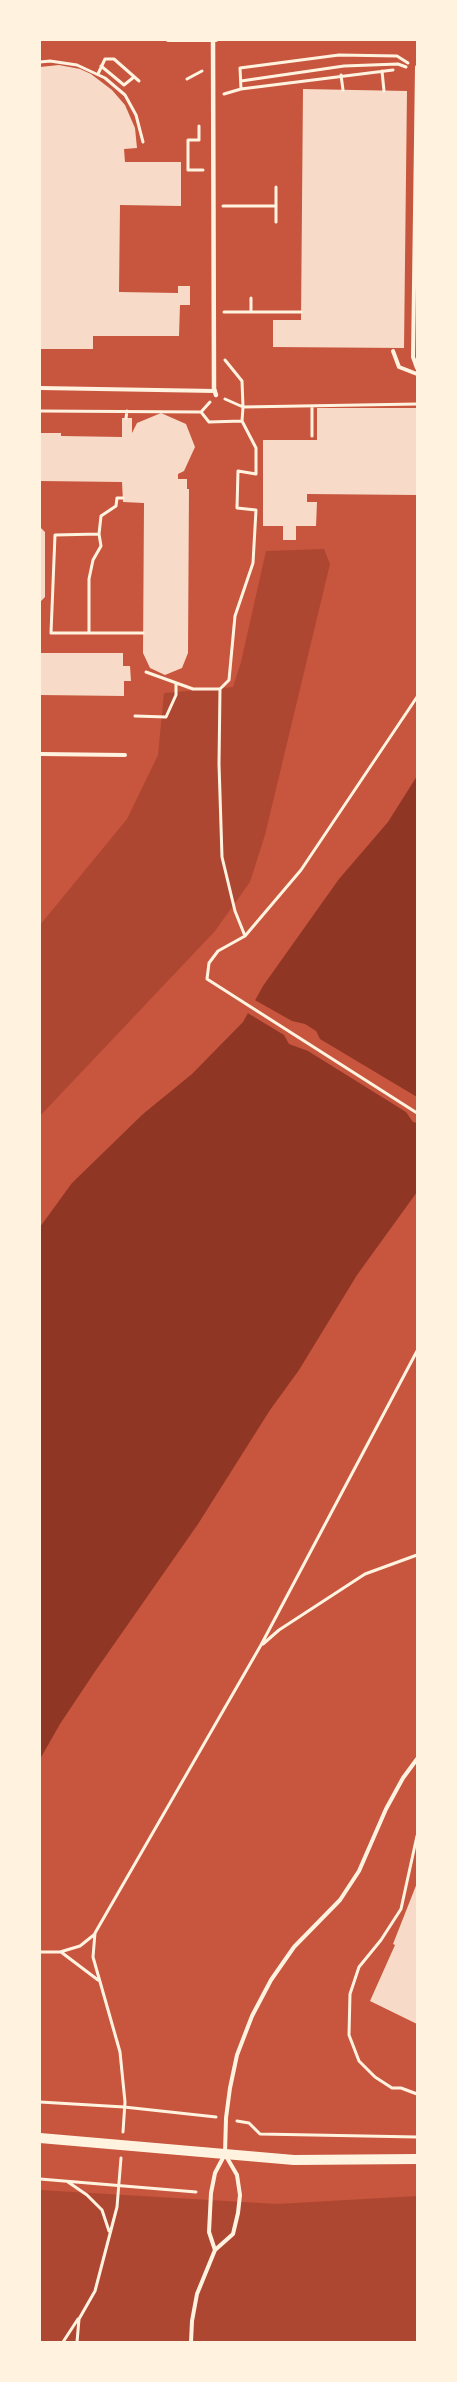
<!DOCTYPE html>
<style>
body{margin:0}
#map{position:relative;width:457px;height:2382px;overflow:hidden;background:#c8553d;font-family:Poppins,sans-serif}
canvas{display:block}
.frame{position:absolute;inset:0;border:41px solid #fff3e0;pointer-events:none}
</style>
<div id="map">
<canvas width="457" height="2382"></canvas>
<div class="frame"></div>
</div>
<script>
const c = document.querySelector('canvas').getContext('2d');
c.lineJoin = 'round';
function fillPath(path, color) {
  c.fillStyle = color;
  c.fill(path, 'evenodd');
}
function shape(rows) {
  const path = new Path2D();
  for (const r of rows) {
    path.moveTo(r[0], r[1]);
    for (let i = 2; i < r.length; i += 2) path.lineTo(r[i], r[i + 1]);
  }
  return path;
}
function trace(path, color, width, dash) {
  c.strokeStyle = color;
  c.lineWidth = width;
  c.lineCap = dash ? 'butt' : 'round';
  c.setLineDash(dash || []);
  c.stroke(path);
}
fillPath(shape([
 [324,549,330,564,265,835,250,882,215,931,40,1116,40,925,127,819,158,755,164,693,233,687,241,662,266,551],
 [40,2190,277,2204,417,2196,417,2342,40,2342]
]), '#ae4732');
fillPath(shape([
 [417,776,417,1192,357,1275,299,1370,270,1410,198,1524,96,1670,60,1724,40,1759,40,1227,72,1183,143,1114,192,1074,243,1022,263,986,339,879,388,822]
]), '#8f3625');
fillPath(shape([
 [253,999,292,1021,305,1024,316,1031,320,1039,417,1097,417,1123,413,1122,406,1112,308,1051,289,1044,284,1035,246,1012]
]), '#c8553d');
fillPath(shape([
 [59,65,80,69,91,74,112,90,125,105,135,128,137,148,124,149,125,162,181,162,181,206,120,205,119,292,178,293,178,286,190,286,190,305,180,305,179,336,93,336,93,349,40,349,40,67],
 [303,89,407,91,404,348,273,347,273,320,301,320],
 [317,408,417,408,417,495,307,494,307,502,317,502,316,526,296,526,296,540,283,540,283,526,263,526,263,440,317,440],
 [161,413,186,424,195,447,184,471,178,474,178,479,187,479,187,489,189,489,188,653,182,668,165,675,150,668,143,653,144,503,123,502,122,482,40,481,40,433,61,433,61,436,122,437,122,418,132,418,132,433,137,423],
 [40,527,45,532,45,597,40,602],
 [40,653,123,653,123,666,130,666,131,681,124,681,124,696,40,695],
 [417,1883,417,2024,370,2001,395,1945,393,1944]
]), '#f7dbc8');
trace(shape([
 [40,62,50,61,77,65,105,78,125,95,136,115,143,142],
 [101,66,124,85,134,77],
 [382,71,384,91],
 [98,74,105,59,114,59,139,81],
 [341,75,343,90],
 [187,79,202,71],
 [241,81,344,66,398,64,406,67],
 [241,89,240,68,339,55,397,56,408,63],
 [224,94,241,89,393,70],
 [199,126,199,140,188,140,188,170,203,170],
 [223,206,276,206],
 [276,222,276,187],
 [251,298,251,312],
 [224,312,301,312],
 [225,360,242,381,243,407,417,404],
 [225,399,243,407,242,421,256,448,256,474,238,471,237,508,256,510,253,563,235,616,229,680,220,689,219,764,222,857,235,911,245,936],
 [312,406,312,436],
 [40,411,201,412,210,402],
 [201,412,209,422,242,421],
 [126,418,127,411],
 [99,534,55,535,51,633,143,633],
 [89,633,89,579,93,560,101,546,99,534,101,516,116,506,117,498,123,498],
 [146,672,193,689,220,689],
 [417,697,301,870,245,936,218,951,209,963,207,979,417,1113],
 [135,716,166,717,176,695,176,683],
 [263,1644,279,1630,365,1574,417,1555],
 [417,1836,401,1909,381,1940,359,1967,350,1994,349,2035,359,2061,375,2077,392,2088,401,2088,417,2094],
 [40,1952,60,1952,80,1946,95,1934],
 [61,1952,98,1980],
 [40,2102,124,2107,216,2117],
 [237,2121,249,2123,260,2134,417,2137],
 [123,2132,125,2102,120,2052,93,1957,95,1933,261,1645,417,1351],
 [40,2179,196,2192],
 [68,2182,87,2195,102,2210,109,2231],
 [63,2342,78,2319],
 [77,2342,79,2319,95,2291,117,2207,121,2158]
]), '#fff3e0', 3);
trace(shape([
 [168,40,216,40],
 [417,67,413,357,417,368],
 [393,351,399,367,417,374],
 [40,388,215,391],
 [40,754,125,755],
 [226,2156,237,2175,240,2195,238,2213,233,2234,215,2250,209,2232,211,2193,215,2173,225,2154,226,2118,230,2088,237,2055,252,2016,271,1980,294,1947,340,1900,359,1871,386,1809,403,1778,417,1759],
 [191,2342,192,2321,197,2294,215,2250]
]), '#fff3e0', 4);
trace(shape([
 [213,40,214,389,216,395]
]), '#fff3e0', 4.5);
trace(shape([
 [40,2138,294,2160,417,2159]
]), '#fff3e0', 10);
</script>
